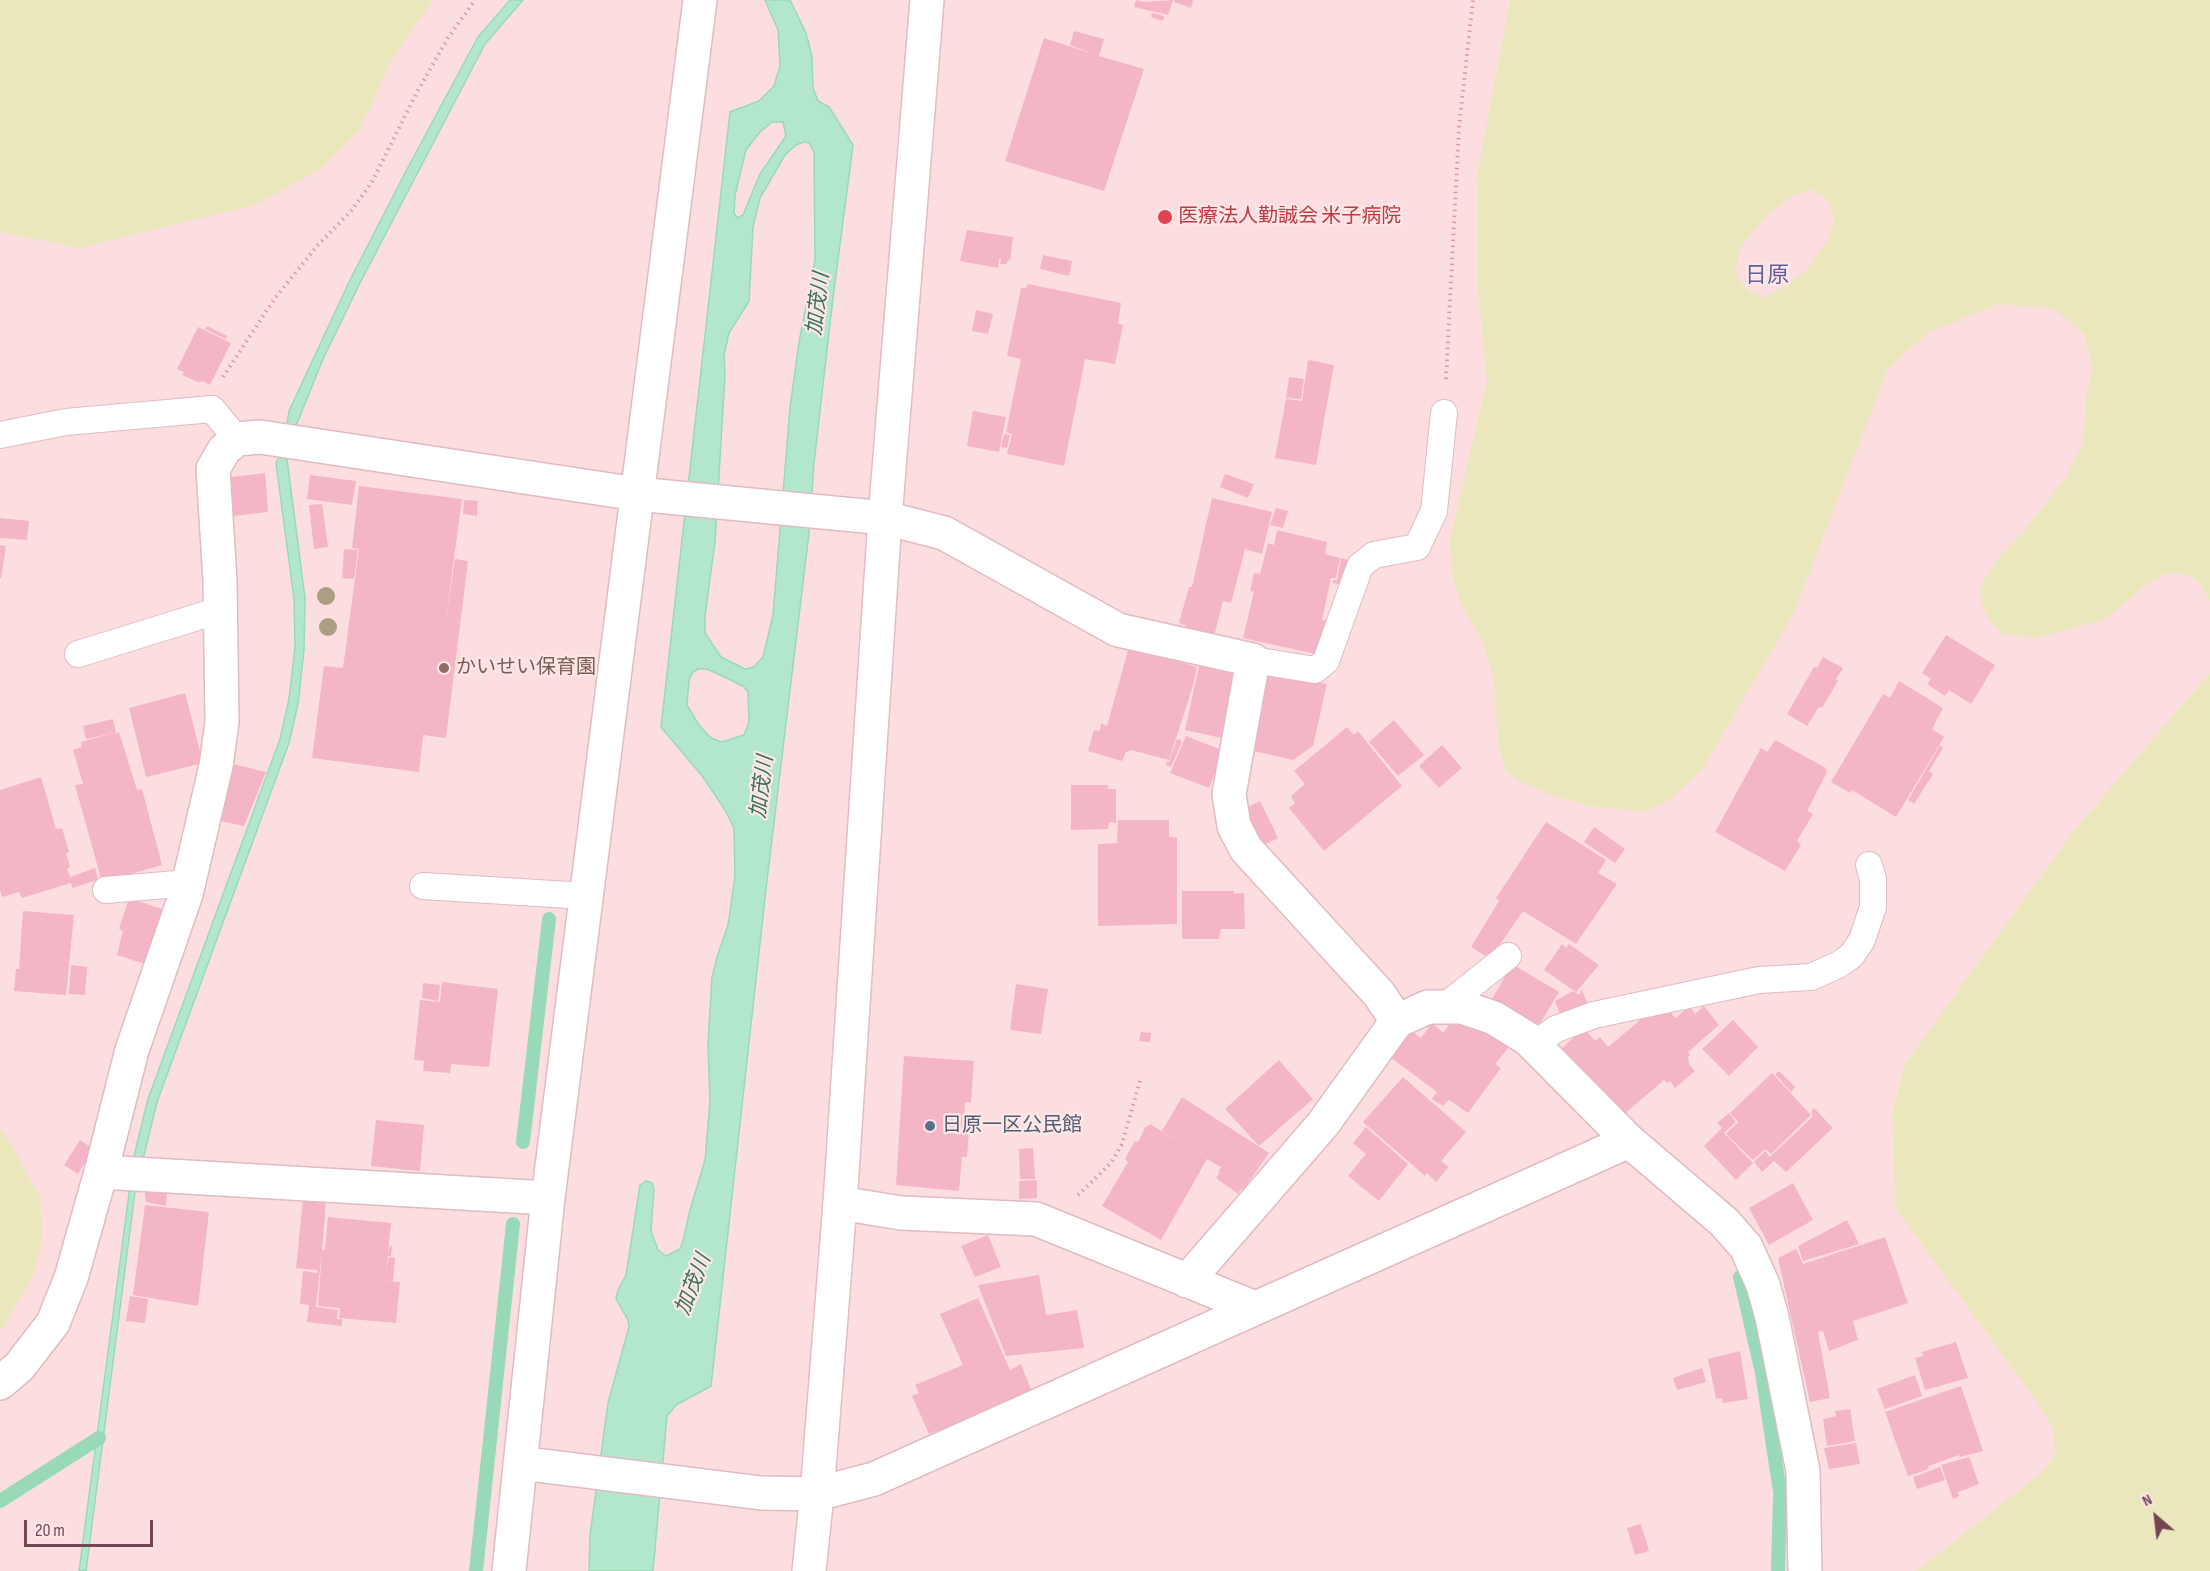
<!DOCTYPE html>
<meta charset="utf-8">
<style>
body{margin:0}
#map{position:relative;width:2210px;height:1571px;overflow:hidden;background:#fddee0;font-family:"Sofia Sans Condensed",sans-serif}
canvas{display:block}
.north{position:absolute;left:2126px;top:1487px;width:60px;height:60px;-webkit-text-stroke:4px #ffe6e7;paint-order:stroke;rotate:332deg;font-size:16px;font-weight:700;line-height:24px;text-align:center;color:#744654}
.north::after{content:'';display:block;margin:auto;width:21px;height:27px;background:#744654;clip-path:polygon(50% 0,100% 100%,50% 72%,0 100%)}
.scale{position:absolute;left:24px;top:1520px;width:129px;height:27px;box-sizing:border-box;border:3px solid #744654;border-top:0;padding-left:8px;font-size:18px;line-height:21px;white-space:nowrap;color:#744654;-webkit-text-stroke:4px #ffe6e7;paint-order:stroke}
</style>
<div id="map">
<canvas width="2210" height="1571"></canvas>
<div class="north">N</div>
<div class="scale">20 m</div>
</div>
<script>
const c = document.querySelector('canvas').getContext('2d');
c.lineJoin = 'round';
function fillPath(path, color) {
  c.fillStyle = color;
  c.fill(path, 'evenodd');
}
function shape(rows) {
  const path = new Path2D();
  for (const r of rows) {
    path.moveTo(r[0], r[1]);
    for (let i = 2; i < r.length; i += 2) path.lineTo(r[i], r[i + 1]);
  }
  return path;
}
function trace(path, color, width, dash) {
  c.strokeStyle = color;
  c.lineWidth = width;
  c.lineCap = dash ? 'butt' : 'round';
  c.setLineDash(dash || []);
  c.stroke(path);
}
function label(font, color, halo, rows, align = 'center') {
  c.font = font + ' "Sofia Sans Condensed","Noto Sans JP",sans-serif';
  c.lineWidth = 4.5;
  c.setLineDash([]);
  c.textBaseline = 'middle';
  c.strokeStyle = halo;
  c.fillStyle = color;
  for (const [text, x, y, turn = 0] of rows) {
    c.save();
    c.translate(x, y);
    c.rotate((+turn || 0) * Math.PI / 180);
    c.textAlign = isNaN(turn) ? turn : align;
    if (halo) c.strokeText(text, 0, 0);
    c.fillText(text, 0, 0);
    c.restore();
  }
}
fillPath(shape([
 [0,0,434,0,392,59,360,130,319,170,255,205,80,248,0,232],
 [1510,0,2210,0,2210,601,2198,581,2186,574,2166,573,2148,584,2103,620,2037,638,2002,634,1988,618,1981,602,1981,584,1999,557,2025,530,2064,480,2083,444,2086,399,2092,370,2085,335,2055,309,1998,304,1928,333,1888,369,1794,613,1702,770,1669,800,1645,812,1590,806,1554,796,1523,783,1506,771,1498,745,1495,687,1484,644,1460,602,1452,574,1450,538,1487,382,1478,288,1477,176],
 [1811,190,1822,195,1830,205,1834,220,1829,238,1806,271,1766,298,1748,291,1735,273,1740,248,1768,214,1792,196],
 [2210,673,2210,1571,1917,1571,2046,1469,2055,1455,2054,1431,2039,1405,1896,1209,1892,1115,1905,1064,2073,832],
 [0,1129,8,1139,40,1197,43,1235,34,1274,4,1327,0,1330]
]), '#ebe7bd');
const water = shape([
 [510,0,523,0,485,44,361,281,323,359,296,426,287,424,289,411,350,280,406,171,478,37,510,0],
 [765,0,790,0,806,33,812,57,813,88,818,101,829,107,853,145,833,298,814,463,809,533,766,889,711,1386,676,1405,667,1416,653,1571,589,1571,590,1535,608,1403,629,1327,628,1320,616,1299,618,1290,626,1275,640,1185,646,1181,652,1183,654,1189,651,1231,658,1250,666,1256,680,1249,683,1241,690,1210,705,1160,710,1102,708,1045,712,977,717,957,728,925,735,876,734,828,725,810,703,777,661,727,730,112,759,101,774,86,780,66,778,30,765,0],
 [772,122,783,122,786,136,760,174,743,215,737,218,734,213,735,195,746,150,760,132,772,122],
 [804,142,809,143,814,152,815,260,799,342,790,408,773,615,763,657,754,667,745,669,721,657,705,633,705,616,715,542,725,375,724,355,729,333,749,301,753,227,760,198,785,155,796,145,804,142],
 [698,669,707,669,733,681,744,687,748,692,749,722,744,735,722,742,711,738,699,725,687,705,689,680,693,672,698,669],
 [279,457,287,459,305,598,304,650,298,704,289,743,157,1102,135,1192,86,1571,79,1571,134,1156,148,1099,280,739,289,699,295,647,294,599,276,463,279,457]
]);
fillPath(water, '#b3e7cb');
trace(water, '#98d9b8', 1.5);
trace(shape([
 [523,1142,549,919],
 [1740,1277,1762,1373,1780,1492,1778,1571],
 [0,1501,99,1438],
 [476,1571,513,1224]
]), '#98d9b8', 14);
fillPath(shape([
 [1136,0,1143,2,1173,0,1168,15,1134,7],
 [1174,0,1193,0,1191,8,1174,2],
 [1152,13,1164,16,1163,21,1151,17],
 [1074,31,1104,39,1099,56,1144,69,1104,191,1005,161,1044,38,1093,54,1070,45],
 [967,230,1013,237,1010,261,1008,260,1006,264,1000,264,1001,259,999,258,998,268,960,261],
 [1043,255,1072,261,1069,276,1040,269],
 [1028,284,1121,303,1118,324,1123,325,1115,364,1085,359,1064,466,1007,454,1012,434,1006,432,1021,359,1007,356,1021,288,1026,288],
 [976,310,993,314,988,334,972,331],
 [207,326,227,336,226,339,205,329],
 [198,327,231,343,210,385,202,381,200,383,182,375,184,372,177,369],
 [1308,360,1334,365,1316,465,1275,458,1286,399,1302,401],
 [1289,377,1304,379,1301,399,1286,398],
 [973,411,1006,417,999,452,967,446],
 [1004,434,1010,435,1007,448,1001,447],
 [265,473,268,512,226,517,222,478],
 [1225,474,1254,484,1248,498,1220,487],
 [310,475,356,481,352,505,307,499],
 [359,486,462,499,445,626,455,559,468,561,446,738,423,735,419,772,312,758,324,666,343,668,359,549,352,548],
 [1212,498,1272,512,1262,554,1245,549,1231,603,1223,601,1213,640,1182,634,1185,625,1179,623,1189,587,1192,587],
 [464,500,478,501,477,516,463,514],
 [322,504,328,547,314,549,309,505],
 [1276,508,1288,511,1283,528,1270,525],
 [0,518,29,521,27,540,0,538],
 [1277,530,1327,542,1325,554,1340,558,1336,578,1331,578,1322,620,1328,620,1320,655,1243,638,1254,592,1250,591,1254,573,1260,574,1268,543,1274,545],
 [0,545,6,546,1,578,0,578],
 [344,549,358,550,354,579,342,578],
 [1341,558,1348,560,1344,585,1332,583,1333,580,1337,580],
 [1946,635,1995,665,1971,704,1949,690,1945,696,1927,684,1931,679,1922,673],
 [1129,647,1197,667,1192,689,1169,760,1131,750,1126,752,1122,761,1088,751,1094,730,1100,731,1101,723,1107,726],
 [1823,657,1843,668,1836,679,1838,681,1822,708,1819,707,1807,726,1787,714,1814,667,1817,668],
 [1200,662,1240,670,1226,739,1185,730],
 [1268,673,1327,684,1313,746,1293,760,1249,750],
 [1899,681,1943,708,1932,729,1944,737,1896,817,1852,790,1850,793,1831,782,1883,694,1890,698],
 [185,693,203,763,146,777,129,708],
 [113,719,116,733,119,732,137,790,142,789,162,865,102,882,75,785,83,784,73,750,82,747,81,742,114,733,86,739,83,726],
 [1394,720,1424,755,1398,776,1369,742],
 [1347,727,1354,735,1358,731,1402,786,1324,851,1289,808,1295,803,1291,796,1305,784,1294,771],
 [1186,736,1224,751,1209,788,1170,773],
 [1177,739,1182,741,1171,767,1166,765,1167,761,1169,762],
 [1775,740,1826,768,1825,770,1827,772,1807,811,1813,814,1797,841,1801,845,1785,871,1715,832,1761,748,1767,752],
 [1442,745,1462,768,1439,788,1419,766],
 [1940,745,1943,748,1929,771,1933,774,1914,804,1908,800],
 [229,763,266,772,244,826,216,820],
 [41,777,56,829,62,828,69,852,66,853,70,867,67,869,70,877,95,868,98,880,72,888,71,883,22,898,19,892,2,897,0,890,0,790],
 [1071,785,1108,785,1108,789,1116,789,1116,823,1109,822,1108,829,1071,830],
 [1260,801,1278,838,1260,847,1242,810],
 [1118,820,1169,820,1169,837,1177,838,1177,924,1098,926,1098,844,1117,843],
 [1546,822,1606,860,1598,873,1617,884,1576,944,1523,911,1490,959,1471,947,1499,901,1496,898],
 [1594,827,1625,849,1615,863,1584,842],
 [1182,891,1234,891,1234,894,1244,893,1245,929,1221,929,1219,939,1182,939],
 [129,898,168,911,151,966,117,955,123,931,119,929],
 [23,911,74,915,66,995,14,991,16,969,19,969],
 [1562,944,1566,948,1569,944,1599,965,1576,992,1544,970],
 [1512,964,1559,992,1539,1025,1492,999],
 [71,965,87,967,85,995,69,994],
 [442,982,498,989,489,1067,451,1064,450,1073,423,1071,424,1061,414,1060,420,1000,440,1002],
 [423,983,440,985,438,1001,422,998],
 [1016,984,1048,989,1041,1034,1010,1030],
 [1581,989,1589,1006,1561,1017,1555,1001,1573,991,1580,995],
 [1689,1006,1695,1014,1704,1006,1719,1025,1688,1052,1690,1055,1688,1057,1689,1064,1695,1071,1675,1088,1670,1081,1667,1083,1664,1080,1623,1115,1598,1085,1594,1089,1560,1050,1584,1028,1595,1041,1600,1037,1608,1047,1646,1015,1651,1018,1659,1011,1664,1015,1669,1011,1676,1018],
 [1455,1017,1471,1019,1509,1047,1495,1064,1501,1068,1468,1113,1449,1100,1443,1106,1432,1099,1437,1092,1390,1057,1410,1030,1421,1038,1432,1023,1443,1033],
 [1733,1020,1758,1047,1729,1076,1702,1049],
 [1141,1032,1151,1033,1150,1042,1139,1041],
 [904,1056,974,1061,971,1102,965,1102,963,1133,969,1133,967,1157,962,1157,959,1191,896,1185],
 [1279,1060,1313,1099,1259,1146,1225,1109],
 [1779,1071,1795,1087,1791,1092,1775,1074],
 [1772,1073,1811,1115,1771,1154,1765,1149,1753,1160,1726,1134,1738,1122,1730,1113],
 [1403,1077,1466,1132,1441,1161,1449,1167,1436,1182,1427,1173,1425,1176,1363,1122],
 [1182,1097,1269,1153,1243,1190,1241,1189,1238,1194,1216,1178,1220,1172,1218,1171,1221,1167,1207,1159,1161,1240,1102,1206,1128,1162,1125,1159,1135,1141,1138,1142,1146,1126,1147,1127,1150,1124,1195,1152,1162,1131],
 [1814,1108,1833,1128,1786,1172,1774,1161,1762,1172,1754,1162,1765,1151,1770,1157,1813,1116,1811,1112],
 [1729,1113,1736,1122,1724,1133,1753,1163,1736,1180,1704,1146,1722,1128,1717,1123],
 [376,1120,424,1125,420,1171,371,1166],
 [1366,1127,1408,1164,1379,1201,1348,1176,1366,1154,1353,1143],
 [80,1140,93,1149,78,1174,64,1165],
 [1033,1148,1035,1179,1020,1179,1019,1149],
 [1037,1180,1037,1198,1019,1199,1019,1181],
 [1793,1183,1813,1220,1769,1245,1749,1208],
 [145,1191,167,1192,166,1206,146,1202],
 [303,1199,326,1201,322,1250,325,1250,328,1217,391,1223,388,1252,390,1246,392,1246,391,1256,388,1256,386,1271,389,1257,395,1258,393,1281,385,1281,400,1282,396,1323,339,1318,340,1308,318,1306,322,1252,316,1307,338,1310,337,1319,342,1319,342,1326,307,1322,309,1305,300,1304,303,1271,317,1273,317,1270,296,1268],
 [145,1205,209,1212,198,1306,133,1295],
 [1847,1220,1859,1244,1803,1261,1798,1246],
 [988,1235,1001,1267,975,1277,961,1246],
 [1885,1237,1908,1303,1853,1321,1858,1340,1829,1351,1823,1331,1818,1332,1830,1398,1810,1402,1778,1258,1796,1249,1803,1264],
 [1039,1275,1046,1315,1077,1310,1084,1348,1006,1356,978,1285],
 [130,1296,148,1299,145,1323,126,1321],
 [978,1298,1010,1370,1021,1364,1031,1390,1013,1398,1014,1400,939,1434,938,1430,929,1434,912,1396,919,1393,915,1385,963,1365,940,1314],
 [1956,1342,1968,1378,1925,1390,1915,1358,1923,1356,1922,1352],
 [1740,1351,1748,1399,1723,1403,1722,1398,1716,1399,1708,1359],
 [1702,1368,1706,1382,1677,1390,1673,1378],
 [1915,1375,1922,1396,1885,1409,1877,1389],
 [1961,1386,1983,1451,1960,1457,1959,1455,1928,1466,1929,1469,1908,1476,1885,1412],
 [1850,1409,1855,1441,1827,1446,1823,1419,1836,1416,1835,1411],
 [1856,1443,1860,1464,1829,1469,1824,1448],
 [1969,1457,1979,1484,1958,1492,1959,1496,1953,1499,1941,1465],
 [1940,1467,1945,1480,1917,1489,1913,1477],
 [1641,1524,1649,1551,1635,1555,1627,1528]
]), '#f4b5c6');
const lane = shape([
 [0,435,66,422,212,409,237,439],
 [78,654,220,610],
 [1253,660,1315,670,1326,661,1360,566,1374,555,1417,547,1434,511,1444,413],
 [423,886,586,896],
 [106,890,189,883],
 [1444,1007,1508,956],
 [1533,1045,1556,1029,1594,1015,1759,980,1811,977,1838,965,1851,956,1862,940,1873,907,1873,879,1869,865]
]);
const street = shape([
 [101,1172,548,1198],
 [840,1203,901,1213,1036,1219,1255,1308],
 [1187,1281,1323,1124,1397,1021],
 [0,1383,19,1367,53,1323,71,1278,101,1172,132,1050,186,894,216,766,222,722,220,580,213,469,224,450,237,439,260,437,637,494,885,518,944,533,1118,630,1253,660,1229,794,1234,826,1246,849,1379,994,1397,1021,1428,1007,1462,1007,1494,1018,1528,1039,1629,1141,1724,1222,1746,1247,1763,1285,1772,1317,1803,1471,1805,1571],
 [520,1463,761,1493,817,1494,874,1479,1629,1141],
 [509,1571,548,1198,700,0]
]);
const secondary = shape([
 [809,1571,817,1494,840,1203,885,518,927,0]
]);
trace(lane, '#e1bac2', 28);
trace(street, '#e1bac2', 36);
trace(secondary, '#e9bac4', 36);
trace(shape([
 [223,377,275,298,318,245,351,211,372,182,417,92,448,38,475,0],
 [1446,379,1459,127,1473,0],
 [1078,1195,1111,1163,1122,1144,1141,1077]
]), '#d898ab', 4, [1.5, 4.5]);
trace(lane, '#fff', 26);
trace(street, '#fff', 33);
trace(secondary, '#fff', 33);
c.fillStyle = '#ab9e82';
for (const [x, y] of [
 [326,596],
 [328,627]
]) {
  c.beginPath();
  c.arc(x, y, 9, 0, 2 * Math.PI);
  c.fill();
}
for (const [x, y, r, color] of [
 [1165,217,8,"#e0444e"],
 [444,668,6,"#8d6e63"],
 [930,1126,6,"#5c6f8a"]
]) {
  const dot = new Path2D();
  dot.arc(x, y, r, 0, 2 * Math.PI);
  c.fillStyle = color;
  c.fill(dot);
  trace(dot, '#ffe6e7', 2);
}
label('20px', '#be3a42', '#ffe6e7', [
 ["医療法人勤誠会 米子病院",1178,217]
], 'left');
label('20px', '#785e54', '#ffe6e7', [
 ["かいせい保育園",456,668]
], 'left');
label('20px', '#4e5e75', '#ffe6e7', [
 ["日原一区公民館",942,1126]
], 'left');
label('italic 21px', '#367455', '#ffe6e7', [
 ["加茂川",819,304,-83],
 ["加茂川",763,787,-83],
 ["加茂川",694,1285,-69]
]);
label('22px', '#606198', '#ffe6e7', [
 ["日原",1767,276]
]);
</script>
